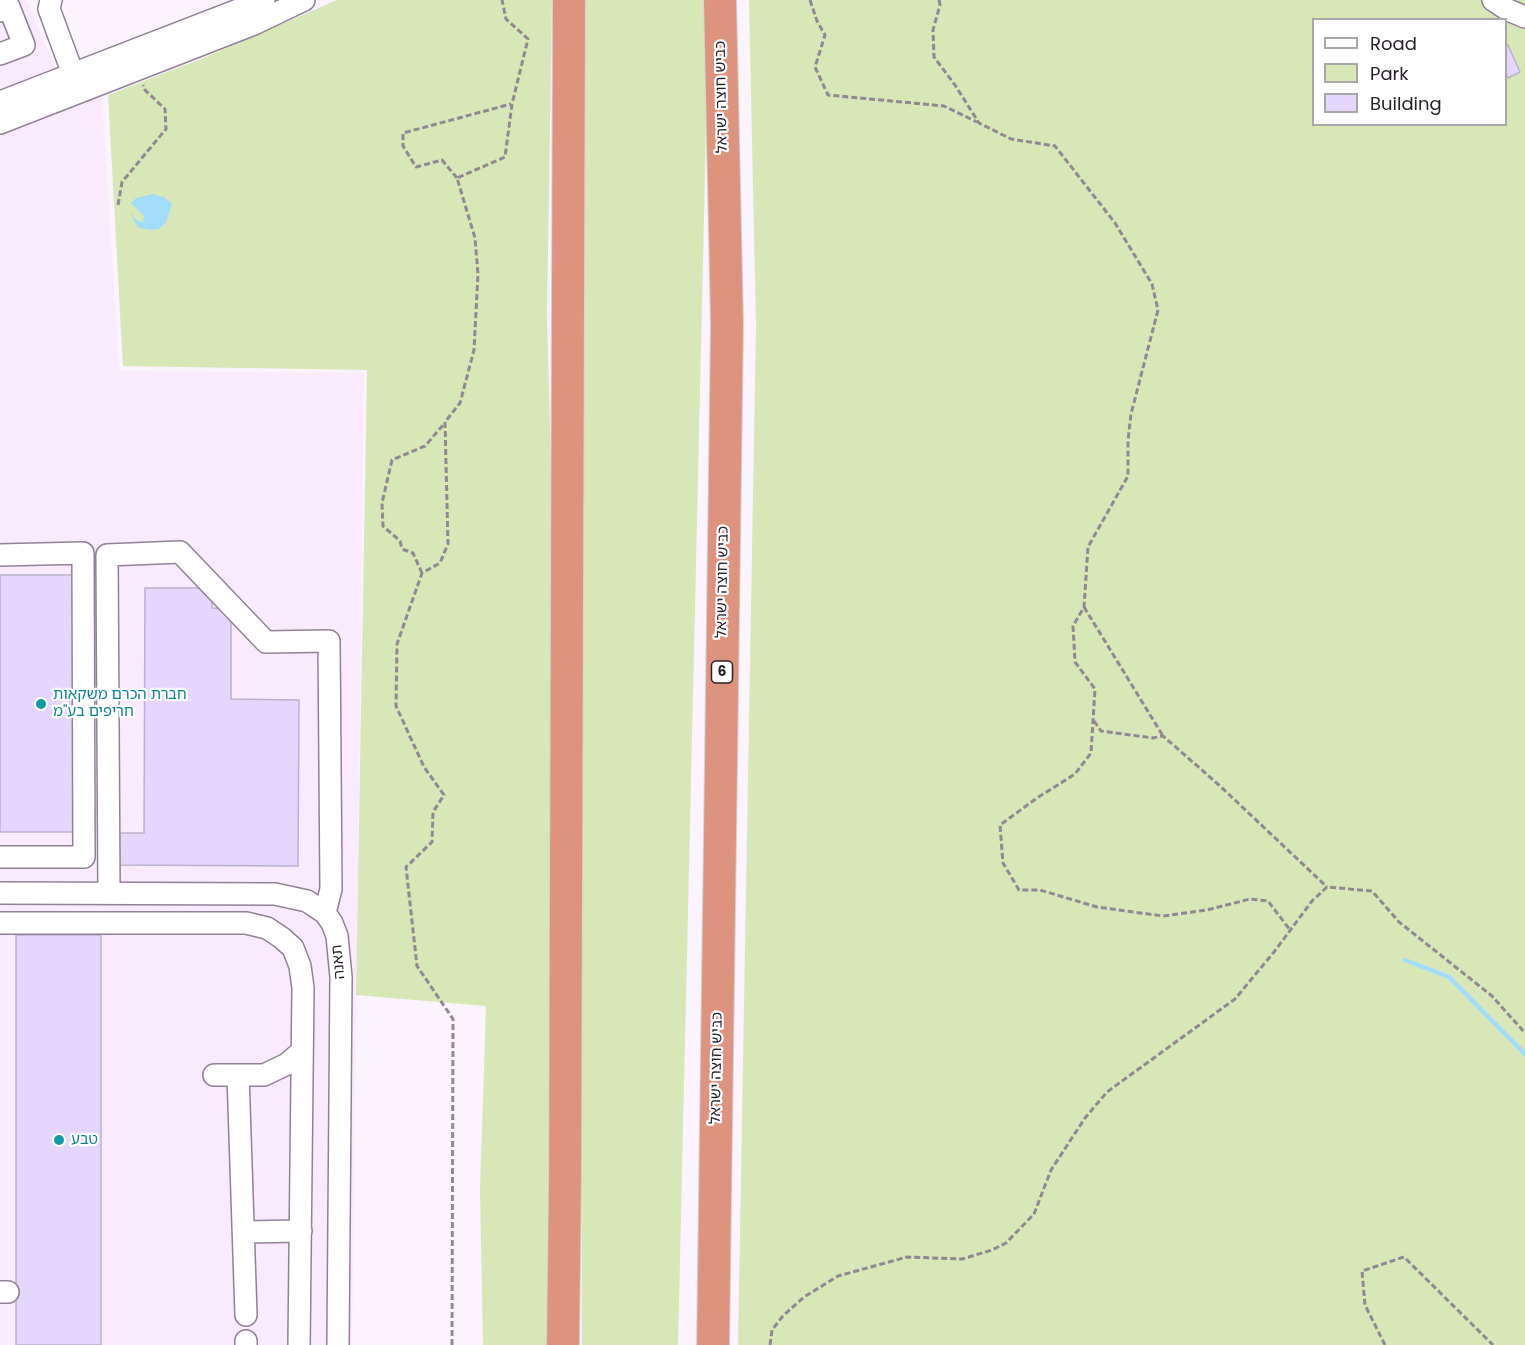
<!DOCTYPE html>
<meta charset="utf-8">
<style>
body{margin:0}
#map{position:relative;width:1525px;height:1345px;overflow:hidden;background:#fbf3fd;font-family:Poppins,sans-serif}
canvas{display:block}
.legend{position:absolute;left:1312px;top:18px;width:195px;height:108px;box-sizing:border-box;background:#fff;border:2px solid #a9a6aa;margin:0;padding:8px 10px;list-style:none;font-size:18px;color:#28212a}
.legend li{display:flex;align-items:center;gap:12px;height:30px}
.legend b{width:30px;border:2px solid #a9a6aa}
</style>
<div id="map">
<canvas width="1525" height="1345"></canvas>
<ul class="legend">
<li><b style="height:8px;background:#fff"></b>Road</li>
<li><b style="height:16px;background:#d7e7b8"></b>Park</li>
<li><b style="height:16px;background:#e5d6fd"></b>Building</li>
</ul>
</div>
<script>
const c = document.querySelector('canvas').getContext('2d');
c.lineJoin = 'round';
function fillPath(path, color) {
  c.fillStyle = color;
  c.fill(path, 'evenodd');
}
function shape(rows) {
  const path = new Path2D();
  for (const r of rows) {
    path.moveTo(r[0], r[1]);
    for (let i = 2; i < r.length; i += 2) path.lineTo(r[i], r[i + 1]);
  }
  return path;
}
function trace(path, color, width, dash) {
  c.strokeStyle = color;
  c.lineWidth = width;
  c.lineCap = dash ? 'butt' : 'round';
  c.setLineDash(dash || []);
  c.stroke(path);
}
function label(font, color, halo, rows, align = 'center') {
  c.font = font + ' Poppins,"Noto Sans Hebrew",sans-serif';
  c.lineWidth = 4.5;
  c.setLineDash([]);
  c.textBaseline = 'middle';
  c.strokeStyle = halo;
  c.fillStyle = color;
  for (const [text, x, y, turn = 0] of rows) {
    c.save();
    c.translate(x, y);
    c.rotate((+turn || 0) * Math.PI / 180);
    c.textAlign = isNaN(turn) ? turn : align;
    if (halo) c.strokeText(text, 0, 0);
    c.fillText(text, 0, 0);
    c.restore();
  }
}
fillPath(shape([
 [0,0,26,0,55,67,80,61,102,96,119,371,364,373,352,1345,0,1345]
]), '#f9eafd');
fillPath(shape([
 [337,0,552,0,547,312,552,509,547,1345,483,1345,480,1190,486,1006,356,995,367,370,123,366,108,95,206,57],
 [578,0,709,0,678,1345,582,1345],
 [749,0,1525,0,1525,1345,738,1345,756,326],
 [1314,20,1506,20,1506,124,1314,124]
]), '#d7e7b8');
fillPath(shape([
 [153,194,164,197,172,204,166,222,159,229,152,230,139,228,134,221,131,212,136,220,143,222,144,216,131,203,136,198]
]), '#a1ddfb');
trace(shape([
 [1405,960,1449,977,1525,1054]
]), '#a1ddfb', 4.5);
const building = shape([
 [1508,45,1520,72,1508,78,1506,73,1506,46,1508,45],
 [0,575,82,575,81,832,0,832,0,575],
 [145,588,212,588,212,608,231,609,231,699,299,700,298,866,114,865,114,833,144,833,145,588],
 [16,935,101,935,101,1345,16,1345,16,935]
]);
fillPath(building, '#e5d6fd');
trace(building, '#bbb1cc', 1.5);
const minor = shape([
 [51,0,49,9,73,74],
 [1493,0,1508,10,1525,17],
 [0,11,9,7,24,45,0,54],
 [0,102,264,0],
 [0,123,254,24,304,0],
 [0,555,83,553,84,857,0,857],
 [0,893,275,894,307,901,325,913,332,923,337,936,341,977,338,1345],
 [109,893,107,555,180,552,266,642,329,641,331,889,325,913],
 [0,923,246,923,267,928,282,938,293,948,300,966,303,988,299,1345],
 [214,1075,264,1075,287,1064,302,1051],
 [238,1075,246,1315],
 [244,1232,301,1231],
 [0,1292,8,1292],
 [246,1341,246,1345]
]);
const highway = shape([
 [563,1345,565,1182,569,0],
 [713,1345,727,324,720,0]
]);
trace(minor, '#928097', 24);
trace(highway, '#d4d3d4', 34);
trace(shape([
 [810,0,817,21,825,35,815,67,828,95,944,106,977,122],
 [939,0,940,5,933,30,934,57,955,85,979,123,1011,139,1055,146,1115,223,1152,284,1158,310,1131,414,1128,440,1128,476,1088,547,1084,607,1073,626,1075,662,1095,689,1091,753,1075,774,1037,798,1000,825,1003,863,1019,890,1040,890,1097,907,1163,916,1207,910,1250,899,1268,901,1290,930],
 [457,178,442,160,416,167,403,146,403,133,511,104],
 [118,205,122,182,166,129,165,109,145,90,143,85],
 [422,573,413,553,402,549,400,541,383,526,382,503,392,460,425,446,444,424],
 [1084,607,1163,736],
 [1094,721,1101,731,1153,738,1163,736,1219,785,1327,887],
 [452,1345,453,1019,417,966,406,867,432,842,433,812,444,795,424,767,396,706,397,644,422,573,440,563,448,544,445,422,460,403,474,350,478,274,475,238,457,178,505,157,512,104,528,39,506,19,502,0],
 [770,1345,772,1330,783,1316,804,1297,838,1276,907,1257,962,1259,992,1250,1006,1243,1034,1214,1051,1170,1085,1118,1107,1092,1235,999,1274,952,1312,901,1327,887,1372,891,1399,922,1492,996,1525,1033],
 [1385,1345,1365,1305,1362,1271,1404,1257,1493,1345]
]), '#908892', 3, [6, 3]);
trace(minor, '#fff', 21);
trace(highway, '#dd937e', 32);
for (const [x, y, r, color] of [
 [41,704,6,"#0f9aa8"],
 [59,1140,6,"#0f9aa8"]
]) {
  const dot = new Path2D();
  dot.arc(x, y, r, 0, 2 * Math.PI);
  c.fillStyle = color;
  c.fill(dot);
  trace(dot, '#fff', 2);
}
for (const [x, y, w] of [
 [722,672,21]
]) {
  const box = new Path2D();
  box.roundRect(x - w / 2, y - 11, w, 22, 4.5);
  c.fillStyle = '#fff';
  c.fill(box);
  trace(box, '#28212a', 1.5);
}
label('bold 14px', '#28212a', null, [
 ["6",722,672]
]);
label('15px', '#28212a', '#fff', [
 ["כביש חוצה ישראל",722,97,-91],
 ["כביש חוצה ישראל",723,582,-89],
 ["תאנה",339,962,-95],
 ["כביש חוצה ישראל",717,1068,-89]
]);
label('15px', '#0d838f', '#fff', [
 ["חברת הכרם משקאות",53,695],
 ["חריפים בע\"מ",53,712],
 ["טבע",71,1140]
], 'left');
</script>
